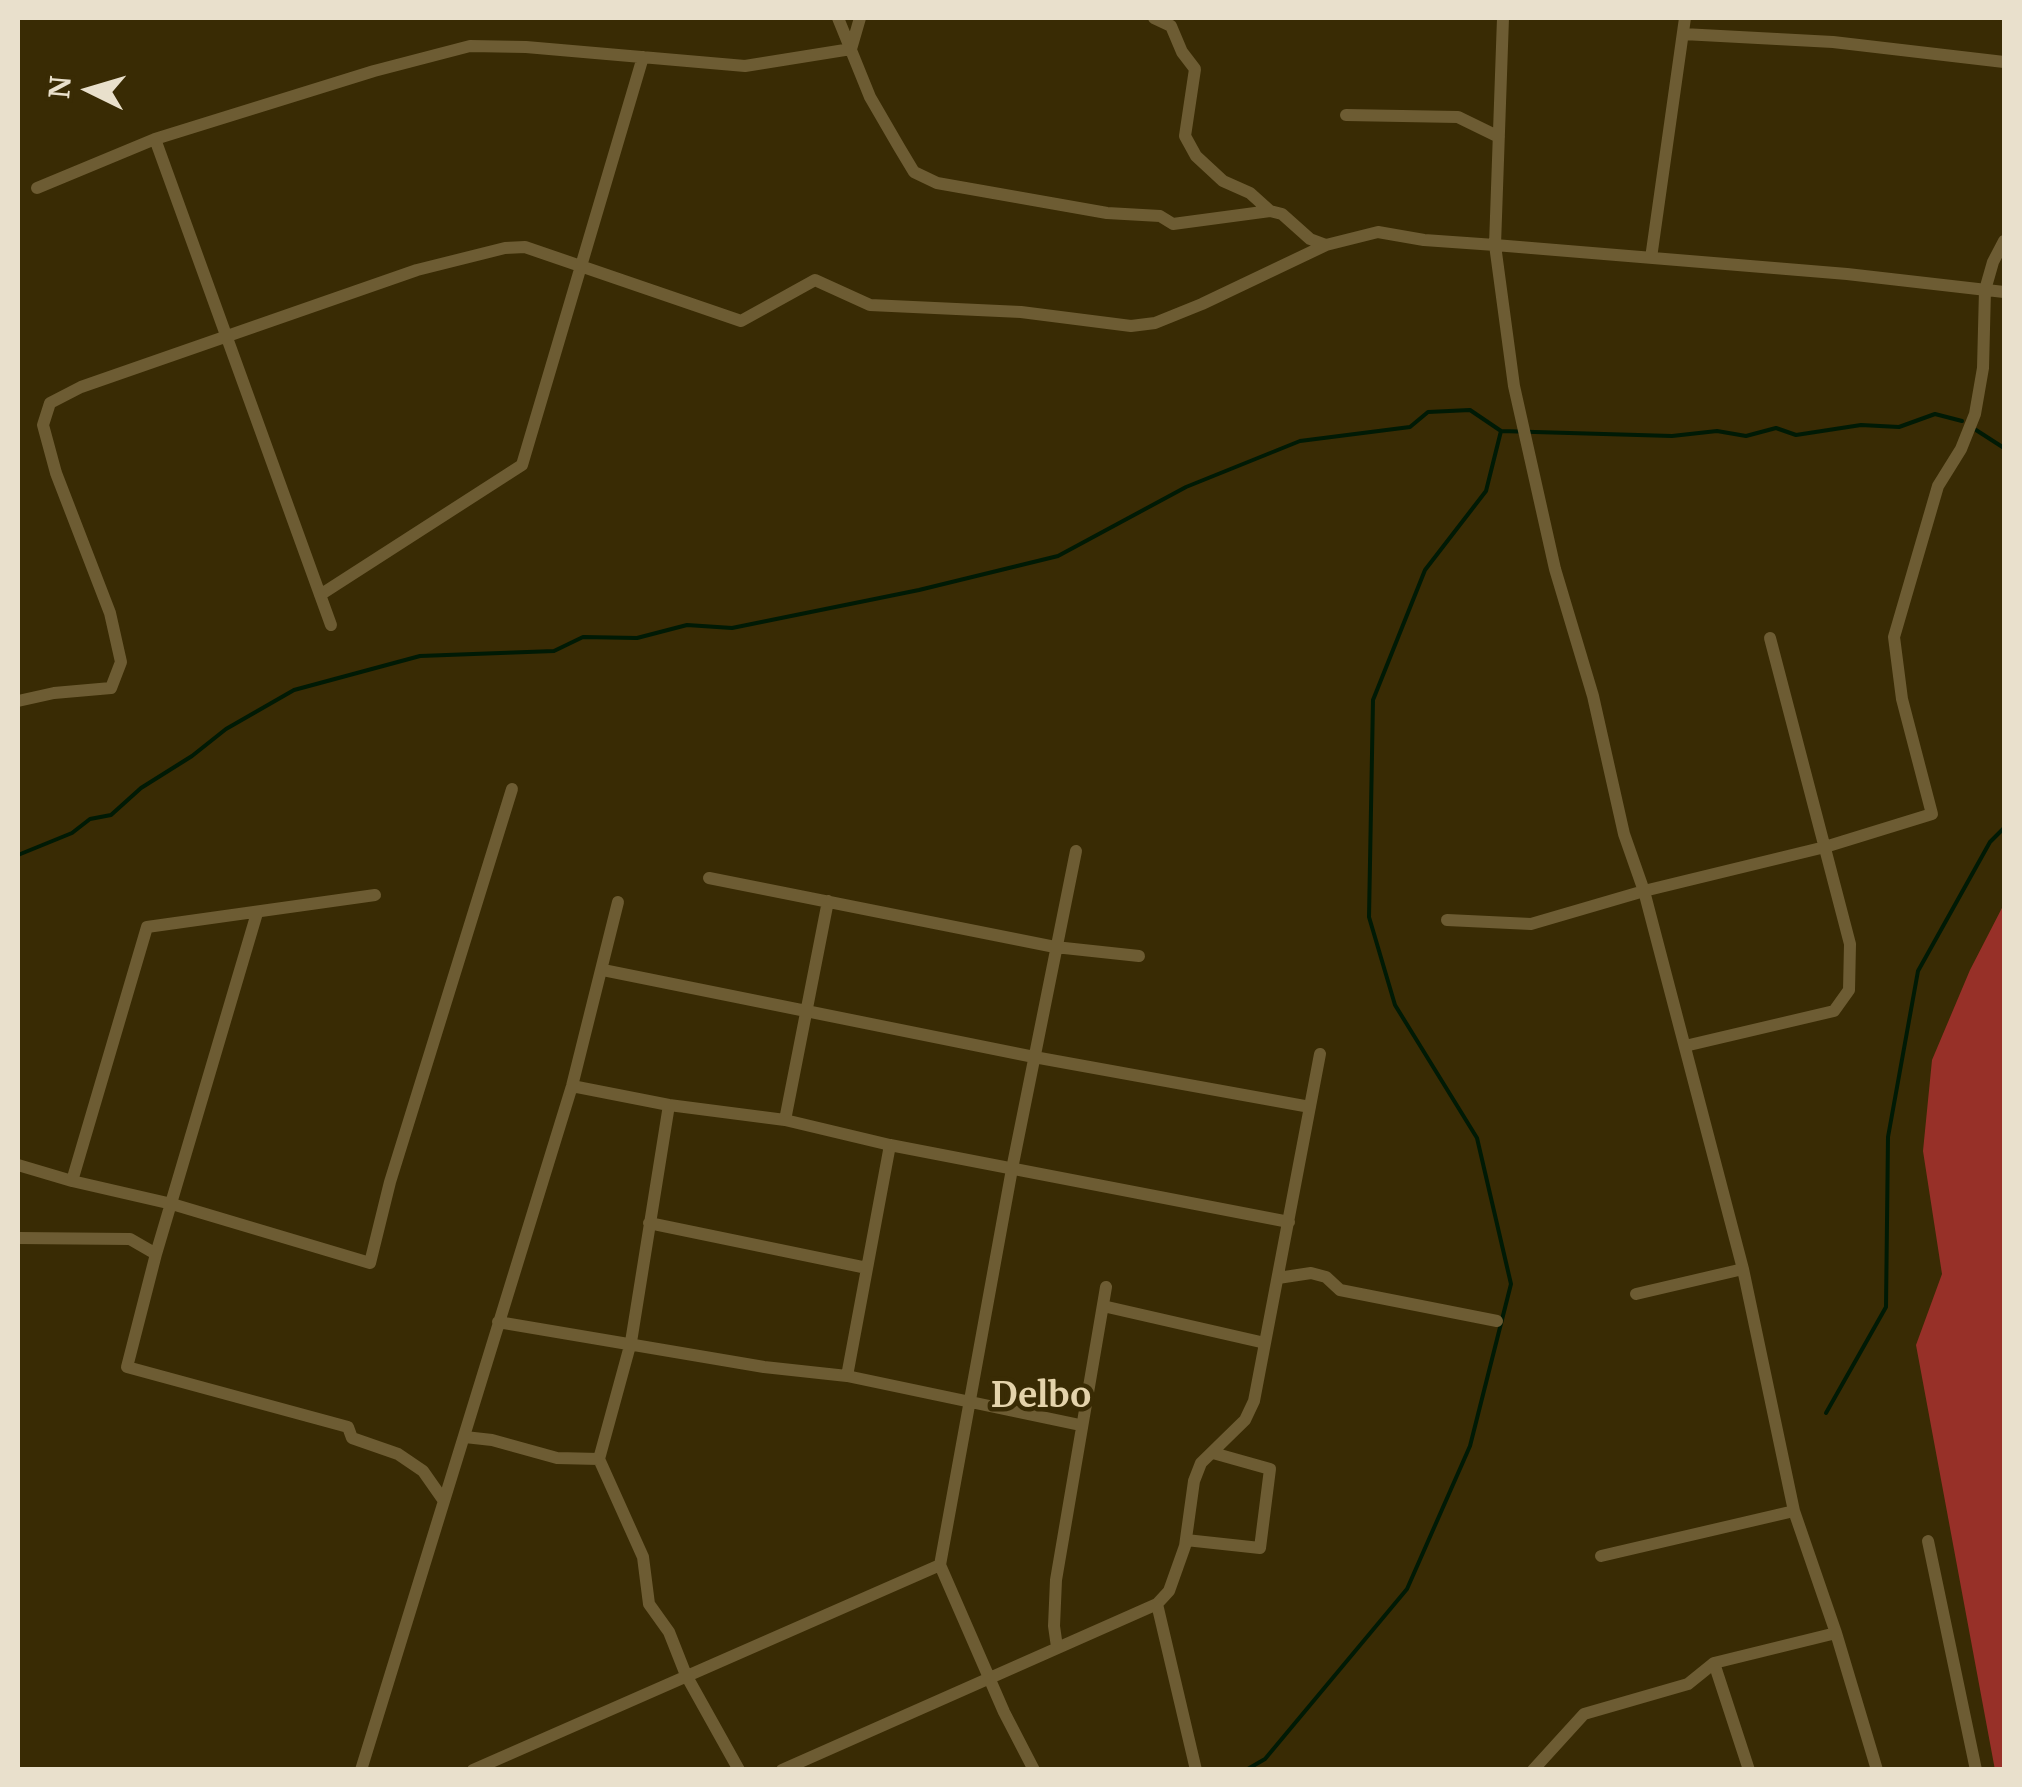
<!DOCTYPE html>
<style>
body{margin:0}
#map{position:relative;width:2022px;height:1787px;overflow:hidden;background:#392b04;font-family:Merriweather,serif}
canvas{display:block}
.frame{position:absolute;inset:0;border:20px solid #e9e0cc;pointer-events:none}
.north{position:absolute;left:40px;top:40px;width:100px;height:100px;-webkit-text-stroke:8px #392b04;paint-order:stroke;rotate:275deg;font-size:28px;font-weight:700;line-height:40px;text-align:center;color:#e9e0cc}
.north::after{content:'';display:block;margin:auto;width:35px;height:45px;background:#e9e0cc;clip-path:polygon(50% 0,100% 100%,50% 72%,0 100%)}
</style>
<div id="map">
<canvas width="2022" height="1787"></canvas>
<div class="frame"></div>
<div class="north">N</div>
</div>
<script>
const c = document.querySelector('canvas').getContext('2d');
c.lineJoin = 'round';
function fillPath(path, color) {
  c.fillStyle = color;
  c.fill(path, 'evenodd');
}
function shape(rows) {
  const path = new Path2D();
  for (const r of rows) {
    path.moveTo(r[0], r[1]);
    for (let i = 2; i < r.length; i += 2) path.lineTo(r[i], r[i + 1]);
  }
  return path;
}
function trace(path, color, width, dash) {
  c.strokeStyle = color;
  c.lineWidth = width;
  c.lineCap = dash ? 'butt' : 'round';
  c.setLineDash(dash || []);
  c.stroke(path);
}
function label(font, color, halo, rows, align = 'center') {
  c.font = font + ' Merriweather,serif';
  c.lineWidth = 9;
  c.setLineDash([]);
  c.textBaseline = 'middle';
  c.strokeStyle = halo;
  c.fillStyle = color;
  for (const [text, x, y, turn = 0] of rows) {
    c.save();
    c.translate(x, y);
    c.rotate((+turn || 0) * Math.PI / 180);
    c.textAlign = isNaN(turn) ? turn : align;
    if (halo) c.strokeText(text, 0, 0);
    c.fillText(text, 0, 0);
    c.restore();
  }
}
fillPath(shape([
 [2004,904,2004,1769,1995,1770,1916,1345,1942,1274,1923,1151,1932,1060,1970,970]
]), '#973028');
trace(shape([
 [1976,430,2004,448],
 [18,855,72,833,90,819,111,815,141,788,192,756,226,729,294,690,420,656,554,651,583,637,637,638,687,625,732,628,919,590,1058,556,1186,487,1300,441,1410,427,1428,412,1470,410,1501,431,1672,436,1717,431,1746,436,1776,428,1796,435,1861,425,1899,427,1935,414,1962,421],
 [1826,1413,1886,1307,1888,1137,1918,971,1990,842,2004,828],
 [1246,1770,1265,1759,1407,1589,1470,1446,1511,1284,1477,1138,1395,1005,1369,917,1373,700,1425,570,1486,491,1501,431]
]), '#001a05', 4);
trace(shape([
 [838,18,870,97,899,147,914,172,937,183,1107,213,1160,216,1173,224,1270,211,1282,214,1310,239,1326,245,1378,232,1424,240,1495,245,1514,386,1555,569,1593,696,1624,834,1644,891,1743,1269,1794,1511,1836,1633,1877,1770],
 [1154,18,1171,26,1182,52,1195,69,1185,136,1196,156,1223,181,1250,193,1270,211],
 [1503,18,1495,245,1847,274,2004,292],
 [1683,34,1833,42,2004,62],
 [1346,115,1458,117,1499,137],
 [155,139,331,625],
 [37,188,155,139,374,71,470,46,526,47,745,66,851,49,860,18],
 [1651,258,1685,18],
 [320,595,522,465,643,57],
 [18,701,54,693,111,688,121,662,110,613,56,473,43,425,50,403,81,387,417,270,505,248,525,247,741,321,815,280,870,305,1021,312,1131,326,1155,323,1202,304,1326,245],
 [709,878,1055,947,1139,956],
 [1447,920,1531,924,1644,891,1825,847,1932,814,1902,699,1894,637,1938,486,1961,449,1975,414,1983,368,1985,290,1993,262,2004,241],
 [603,970,1034,1057,1310,1107],
 [1685,1046,1834,1011,1849,990,1850,944,1770,638],
 [572,1086,669,1105,785,1120,890,1145,1289,1222],
 [785,1120,828,901],
 [18,1165,72,1181,172,1204,370,1263,390,1182,512,789],
 [72,1181,147,927,375,895],
 [649,1223,867,1268],
 [18,1238,130,1239,156,1254,127,1367,348,1427,352,1438,398,1454,423,1471,444,1501],
 [156,1254,257,913],
 [1278,1278,1311,1273,1326,1277,1340,1290,1497,1321],
 [1636,1294,1743,1269],
 [1103,1306,1265,1343],
 [498,1322,764,1367,847,1376,1080,1425],
 [847,1376,890,1145],
 [465,1437,492,1440,557,1458,599,1459,643,1557,649,1604,669,1632,686,1675,739,1770],
 [599,1459,631,1342,669,1105],
 [1186,1540,1260,1548,1270,1469,1213,1453],
 [1928,1541,1976,1770],
 [1601,1556,1794,1511],
 [1157,1604,1196,1770],
 [1057,1647,1054,1626,1056,1580,1106,1287],
 [1714,1663,1749,1770],
 [361,1770,572,1086,618,902],
 [473,1770,940,1565],
 [782,1770,1157,1604,1169,1591,1185,1546,1194,1481,1201,1463,1245,1420,1254,1401,1320,1054],
 [1034,1770,1004,1712,940,1565,1012,1169,1076,851],
 [1533,1770,1584,1714,1688,1684,1714,1663,1836,1633]
]), '#6d5c33', 12);
label('bold 35px', '#e4d3ab', '#392b04', [
 ["Delbo",1041,1397]
]);
</script>
